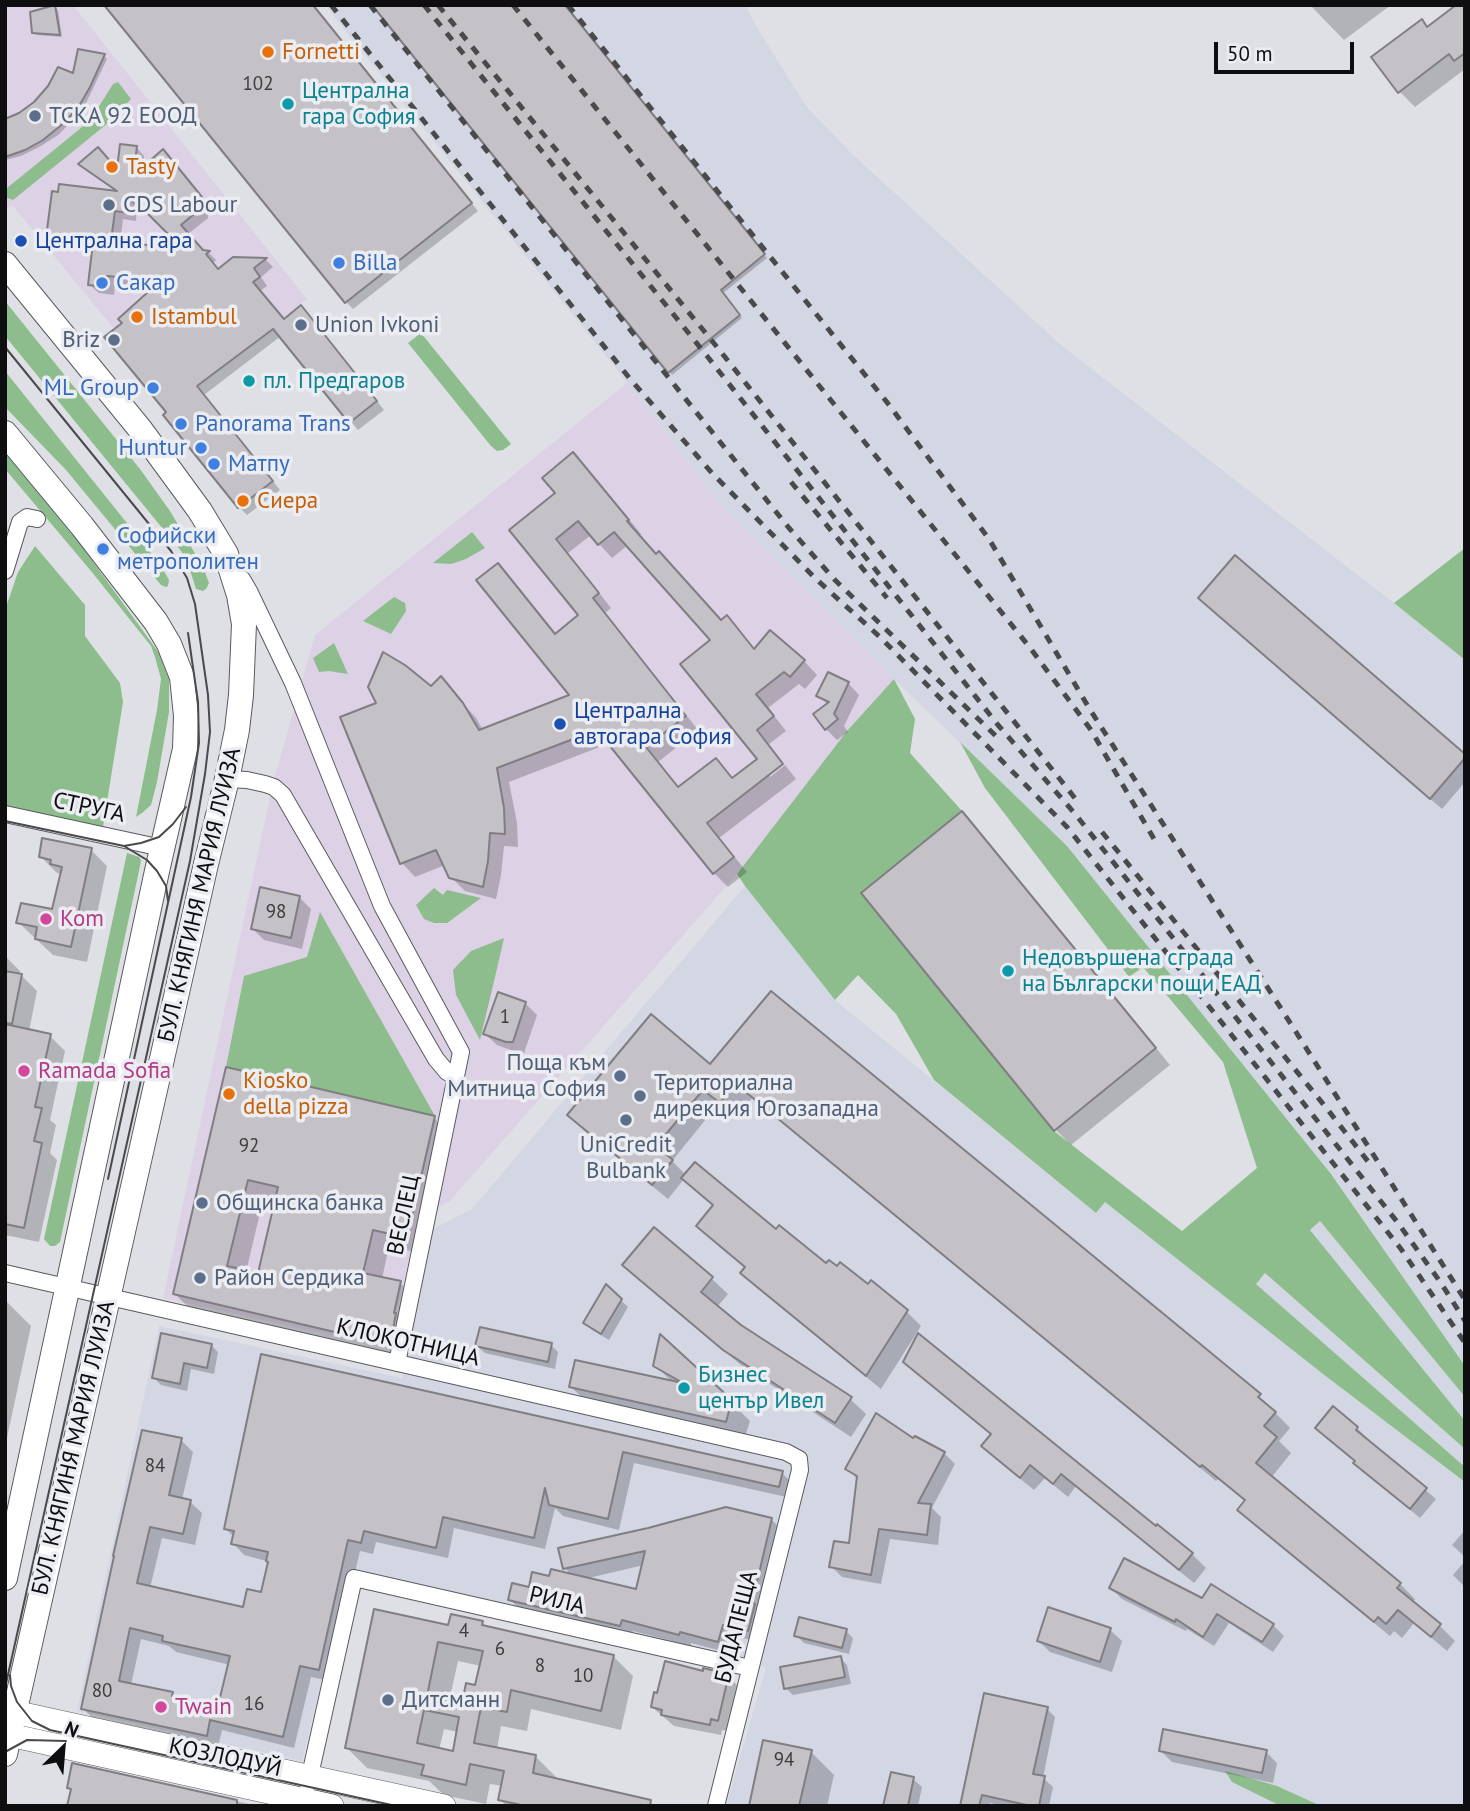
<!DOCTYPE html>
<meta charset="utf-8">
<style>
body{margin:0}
#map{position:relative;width:1470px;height:1811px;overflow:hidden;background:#dfe0e5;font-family:"PT Sans",sans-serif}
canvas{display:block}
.frame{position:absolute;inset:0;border:7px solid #0e0e10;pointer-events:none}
.north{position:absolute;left:28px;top:1713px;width:70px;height:70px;-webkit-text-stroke:5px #ecedf2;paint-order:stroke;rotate:25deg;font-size:19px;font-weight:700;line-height:28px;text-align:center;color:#0e0e10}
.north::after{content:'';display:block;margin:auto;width:24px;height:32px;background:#0e0e10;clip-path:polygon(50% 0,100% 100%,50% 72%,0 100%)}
.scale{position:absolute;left:1214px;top:42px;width:140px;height:32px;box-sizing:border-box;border:4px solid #0e0e10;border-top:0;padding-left:9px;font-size:21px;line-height:24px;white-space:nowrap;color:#0e0e10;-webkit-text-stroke:5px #ecedf2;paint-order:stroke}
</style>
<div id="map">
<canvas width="1470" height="1811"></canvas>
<div class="frame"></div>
<div class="north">N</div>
<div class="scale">50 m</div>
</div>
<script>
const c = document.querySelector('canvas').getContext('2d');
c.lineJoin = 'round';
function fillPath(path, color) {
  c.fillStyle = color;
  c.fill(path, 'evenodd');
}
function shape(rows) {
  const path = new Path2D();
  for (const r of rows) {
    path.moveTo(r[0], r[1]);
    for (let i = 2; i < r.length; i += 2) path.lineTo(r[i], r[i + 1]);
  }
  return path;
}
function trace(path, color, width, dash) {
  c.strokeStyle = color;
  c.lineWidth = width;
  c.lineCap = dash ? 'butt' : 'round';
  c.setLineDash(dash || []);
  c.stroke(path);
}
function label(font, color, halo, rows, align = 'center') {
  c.font = font + ' "PT Sans",sans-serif';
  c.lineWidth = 7;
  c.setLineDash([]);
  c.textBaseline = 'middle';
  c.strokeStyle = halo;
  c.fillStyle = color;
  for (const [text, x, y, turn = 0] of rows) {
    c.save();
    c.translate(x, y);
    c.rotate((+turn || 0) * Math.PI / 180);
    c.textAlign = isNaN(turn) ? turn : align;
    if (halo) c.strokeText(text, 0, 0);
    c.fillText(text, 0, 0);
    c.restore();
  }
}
fillPath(shape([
 [5,5,73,5,307,299,176,404,12,205,5,210],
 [627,383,723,508,894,679,847,731,737,874,450,1201,418,1218,389,1348,163,1298,272,787,315,635]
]), '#ddd1e5');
fillPath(shape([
 [325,5,745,5,756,26,806,106,851,153,1062,346,1394,603,1465,660,1465,1366,1331,1174,1067,846,894,679,723,508,617,370],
 [745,886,835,1000,1096,1213,1105,1202,1323,1374,1465,1482,1465,1806,726,1806,766,1667,348,1571,302,1761,77,1711,159,1326,402,1378,433,1229,472,1209],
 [1320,1221,1465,1397,1465,1421,1310,1230],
 [1265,1273,1465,1449,1465,1467,1256,1284]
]), '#d3d6e3');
fillPath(shape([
 [118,82,131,99,108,123,13,200,5,197,7,188,81,128,98,108,113,84],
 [5,301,140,469,170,511,203,567,209,583,206,589,203,591,196,589,188,564,181,551,5,336],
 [421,333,511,444,503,450,497,451,491,446,408,343],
 [5,371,159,563,169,580,168,586,166,587,161,585,66,470,5,407],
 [5,451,41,490,159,653,169,679,169,712,157,782,151,805,142,813,136,817,157,710,161,679,155,657,151,646,91,571,5,469],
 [472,532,485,548,466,559,451,564,433,563],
 [35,546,85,605,85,636,120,683,123,702,103,827,5,806,5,610,18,572],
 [1465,548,1465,660,1394,603],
 [394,597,405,603,406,611,391,634,363,621],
 [334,643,348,674,329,671,319,672,313,658],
 [894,679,915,719,910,753,962,811,861,894,1054,1131,1182,1231,1257,1168,1223,1062,1143,967,1129,977,985,788,960,742,1067,846,1331,1174,1465,1366,1465,1397,1320,1221,1310,1230,1465,1421,1465,1449,1265,1273,1256,1284,1465,1467,1465,1482,1323,1374,1105,1202,1096,1213,934,1080,896,1014,858,975,835,1000,745,886,737,874,847,731],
 [127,853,139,857,141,860,140,866,60,1242,55,1246,50,1246,44,1239],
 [434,888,443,895,447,890,481,898,447,923,434,923,424,919,416,905],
 [320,912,435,1116,226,1067,244,976,307,957],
 [504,938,495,977,480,1040,456,995,453,970,471,951],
 [1225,1771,1277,1786,1321,1806,1281,1806,1232,1782]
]), '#8ebd8d');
fillPath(shape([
 [312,5,478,211,353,309,346,302],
 [374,5,563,5,767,258,722,294,742,318,672,375],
 [1310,5,1391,5,1344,40],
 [1465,5,1465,69,1415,107,1399,91,1421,21,1428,28],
 [55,7,58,10,62,37,37,35,34,32],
 [80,51,104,56,107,59,86,103,73,120,58,135,41,146,21,156,5,160,5,122,15,117,75,76],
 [136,147,144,156,143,170,171,160,209,207,208,218,188,234,203,252,209,253,216,260,213,263,219,270,234,258,266,260,273,267,261,277,267,286,260,291,284,320,309,315,384,410,358,430,281,336,204,395,280,490,247,515,239,507,168,413,147,296,137,286,115,283,114,295,99,293,90,285,94,249,58,245,50,236,118,193,88,172,80,164,118,172],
 [137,205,155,218,188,251,120,244,123,219,136,221],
 [573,455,587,468,641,534,639,536,722,622,727,618,755,650,804,661,817,675,805,689,799,684,768,708,786,731,769,744,783,762,770,772,770,777,785,765,796,779,719,838,747,872,728,887,714,873,610,743,509,782,517,823,518,847,504,846,501,875,496,899,465,891,451,877,445,865,415,877,402,863,431,689,441,678,476,718,483,730,572,696,498,565,511,579,556,635,580,616,512,531,557,493],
 [591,535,612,558,628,545,713,640,760,759,733,779,716,760,680,788,658,762,698,730,605,613,611,608,568,553],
 [1211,609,1465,756,1465,782,1442,809],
 [848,683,859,695,844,726,848,732,837,740,826,729,828,705,819,696],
 [962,813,977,829,1170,1065,1071,1145,1056,1130,863,893],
 [91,850,107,866,87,962,53,955,18,922,53,911,62,874,57,873,40,856],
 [300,898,311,909,302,949,264,940,253,929],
 [5,956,20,971,19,975,22,976,37,991,29,1031,50,1036,65,1051,50,1120,56,1125,50,1153,57,1160,39,1242,5,1235],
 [525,1003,537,1015,524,1053,519,1053,497,1045,485,1034],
 [711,1066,1259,1396,1290,1428,1279,1441,1291,1453,1271,1478,1400,1584,1415,1599,1412,1603,1440,1626,1455,1641,1447,1651,1414,1623,1402,1638,1394,1631,1390,1636,1254,1525,1239,1510,1246,1502,1218,1479,1216,1481,752,1098,736,1117,719,1103,672,1161,686,1175,776,1232,826,1266,868,1286,907,1312,921,1326,881,1389,757,1288,742,1273,746,1268,712,1240,698,1225,714,1206,684,1179,668,1199,584,1130,569,1115],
 [227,1069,434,1118,451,1135,424,1254,389,1246,382,1279,400,1283,417,1300,410,1329,412,1332,406,1362,191,1310,174,1293],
 [264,1196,277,1199,260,1275,246,1272],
 [654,1230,712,1279,728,1294,717,1307,740,1326,850,1399,866,1414,851,1437,741,1365,640,1280],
 [607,1287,628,1307,609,1340,592,1330,585,1323],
 [5,1300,31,1326,5,1447],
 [211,1345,218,1352,214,1374,191,1369,187,1391,161,1385,154,1378],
 [551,1345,558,1352,555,1369,485,1353,477,1346],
 [262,1356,782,1473,794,1485,791,1498,634,1463,619,1530,563,1516,555,1508,545,1549,454,1528,448,1558,376,1542,373,1554,360,1551,330,1681,311,1677,294,1748,222,1730,218,1747,94,1720,83,1708,181,1440,193,1452,182,1500,190,1502,202,1513,195,1545,162,1538,150,1588,244,1609,262,1595,270,1562,244,1555,233,1543,234,1537,225,1528],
 [141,1639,169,1646,176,1652,230,1665,219,1708,176,1698,172,1694,131,1685],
 [905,1362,1156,1528,1192,1554,1206,1568,1194,1583,1076,1486,1068,1497,1045,1478,1034,1490,997,1460,984,1446,993,1435,919,1375],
 [655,1365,731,1402,750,1421,744,1440,590,1405,571,1387,673,1383],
 [1333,1409,1357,1428,1367,1438,1366,1440,1436,1499,1420,1518,1366,1473,1356,1462],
 [915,1438,944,1453,955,1464,932,1508,941,1517,938,1545,890,1539,881,1584,842,1577,831,1566,850,1545,858,1480,848,1469],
 [772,1520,783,1531,760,1642,734,1636,730,1653,691,1643,691,1646,633,1631,632,1637,522,1611,510,1600,550,1578,572,1576,565,1568,648,1530],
 [644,1565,637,1591,584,1579],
 [1465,1530,1465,1557,1452,1545],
 [1465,1561,1465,1587,1453,1575],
 [1111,1588,1202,1600,1273,1625,1284,1636,1273,1652,1229,1623,1214,1646,1187,1629,1186,1631,1122,1599],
 [1049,1610,1110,1630,1122,1641,1112,1672,1050,1652,1039,1641],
 [482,1623,488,1628,613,1656,633,1676,621,1730,531,1709,527,1731,501,1726,497,1749,536,1757,556,1777,555,1780,653,1806,506,1806,500,1799,503,1786,490,1784,486,1804,444,1795,429,1781,367,1768,347,1748,450,1627],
 [458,1661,481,1666,477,1687,464,1705,449,1702],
 [444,1729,458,1732,454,1753,439,1750],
 [846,1631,853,1638,849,1654,804,1643,796,1635],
 [840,1658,847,1665,851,1684,793,1695,786,1688],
 [704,1673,728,1676,739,1687,729,1731,722,1730,721,1735,674,1726,652,1707],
 [1047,1709,1055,1717,1043,1778,1053,1787,1049,1806,1004,1806,990,1803,989,1806,961,1806],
 [1161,1751,1266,1752,1277,1763,1273,1783,1172,1762],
 [811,1752,834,1775,827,1806,751,1806],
 [74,1765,258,1806,69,1806,72,1791,69,1788],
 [913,1779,922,1787,918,1806,885,1806]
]), '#0003');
const building = shape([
 [55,5,60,35,32,33,30,12,55,5],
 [104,5,313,5,472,203,345,303,104,5],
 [372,5,565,5,765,254,721,290,740,315,668,373,372,5],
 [1456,5,1465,5,1465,53,1454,61,1449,54,1398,93,1371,57,1422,19,1427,27,1456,5],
 [78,49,105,54,90,87,79,106,65,122,43,140,25,150,5,157,5,119,19,113,34,102,48,86,58,67,73,73,78,49],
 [120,144,137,146,133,176,163,149,202,197,200,209,181,225,203,250,210,251,206,254,218,269,233,257,267,258,254,268,260,277,253,282,284,319,301,305,377,401,349,423,273,329,197,386,273,481,238,508,163,415,166,412,104,337,122,323,118,319,148,292,139,291,129,278,107,276,106,287,88,285,93,242,48,237,49,231,47,230,52,191,58,192,59,184,117,191,78,164,98,147,117,169,120,144],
 [129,199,144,210,183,249,111,241,115,211,129,213,129,199],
 [573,452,629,520,627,521,656,554,659,551,721,620,727,615,754,649,770,630,805,660,790,677,784,672,756,694,774,716,757,730,783,764,707,823,734,857,713,874,597,730,497,768,504,808,505,834,490,833,488,861,483,887,449,878,436,850,400,864,340,717,376,703,368,687,383,652,405,665,431,686,441,676,463,703,479,730,569,695,476,580,498,563,555,634,578,615,509,530,555,493,542,478,573,452],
 [578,521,598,545,614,532,710,640,680,664,757,759,732,778,716,758,678,787,646,747,686,716,593,598,599,593,556,539,578,521],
 [1235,555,1465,754,1465,758,1430,799,1198,598,1235,555],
 [828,672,849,682,834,714,838,719,825,730,813,714,829,702,816,696,828,672],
 [962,811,1156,1048,1054,1131,861,893,962,811],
 [42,838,92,848,71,947,35,939,37,927,16,923,21,903,52,909,62,867,50,864,51,860,39,857,42,838],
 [260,887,300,896,291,938,251,929,260,887],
 [5,971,22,974,12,1024,5,1023,5,971],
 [771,991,1261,1394,1258,1397,1276,1412,1264,1426,1277,1437,1256,1463,1401,1583,1397,1588,1441,1624,1431,1637,1398,1610,1386,1624,1378,1617,1374,1622,1237,1510,1245,1500,1202,1465,1200,1467,736,1084,720,1103,703,1090,656,1146,673,1160,652,1185,567,1115,651,1014,710,1064,771,991],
 [498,992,526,1002,513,1042,506,1042,483,1034,498,992],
 [5,1024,51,1034,35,1107,42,1108,34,1141,42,1143,24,1228,5,1224,5,1024],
 [226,1067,435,1116,407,1238,373,1230,363,1273,401,1281,394,1313,396,1313,390,1346,356,1338,356,1337,173,1294,226,1067],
 [248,1180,278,1187,258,1273,227,1266,248,1180],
 [695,1162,776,1229,779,1225,826,1263,829,1260,837,1266,840,1262,868,1284,871,1280,908,1310,866,1376,740,1273,745,1267,696,1226,713,1205,681,1178,695,1162],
 [654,1227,713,1277,701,1292,741,1325,852,1397,835,1423,723,1350,622,1265,654,1227],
 [606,1284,622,1299,601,1334,583,1323,606,1284],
 [480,1327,552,1343,548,1362,475,1346,480,1327],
 [161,1333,212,1344,207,1368,184,1363,180,1384,152,1378,161,1333],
 [918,1333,1156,1526,1157,1524,1193,1553,1179,1570,1061,1474,1053,1484,1030,1465,1020,1478,981,1446,991,1434,903,1362,918,1333],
 [660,1334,732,1400,726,1422,569,1387,575,1360,683,1383,653,1366,660,1334],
 [261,1354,783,1471,779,1487,623,1452,608,1519,549,1505,545,1488,534,1538,443,1517,436,1548,364,1531,361,1543,348,1540,319,1670,300,1666,283,1737,210,1720,207,1736,81,1709,114,1556,113,1556,142,1430,182,1438,169,1495,191,1500,183,1534,150,1527,137,1583,243,1607,247,1589,261,1592,268,1562,266,1561,268,1552,231,1544,234,1531,224,1529,261,1354],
 [130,1628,163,1636,162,1641,230,1656,218,1706,172,1696,173,1692,119,1681,130,1628],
 [1333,1406,1358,1427,1356,1430,1427,1488,1410,1509,1353,1463,1355,1461,1315,1428,1333,1406],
 [876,1413,913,1438,915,1436,945,1452,918,1503,931,1504,927,1535,879,1529,871,1575,829,1567,834,1541,849,1543,857,1476,845,1469,876,1413],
 [726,1507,772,1518,752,1603,755,1604,748,1631,723,1625,718,1642,680,1632,679,1635,622,1620,620,1626,508,1600,512,1583,529,1587,532,1572,549,1576,551,1569,636,1589,645,1551,563,1569,558,1548,648,1528,726,1507],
 [1124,1558,1202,1598,1211,1584,1274,1624,1262,1642,1217,1614,1203,1637,1176,1619,1175,1622,1109,1588,1124,1558],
 [1048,1607,1111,1628,1100,1662,1037,1641,1048,1607],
 [374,1609,448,1625,451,1614,483,1621,482,1625,614,1655,601,1711,511,1690,507,1712,481,1707,474,1743,536,1755,533,1773,651,1800,650,1806,526,1806,498,1800,504,1771,470,1764,466,1785,421,1775,424,1765,345,1748,374,1609],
 [438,1642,483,1651,475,1685,466,1683,462,1703,427,1696,438,1642],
 [424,1710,459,1717,453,1751,417,1743,424,1710],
 [799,1617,847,1629,842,1648,794,1636,799,1617],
 [841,1656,845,1677,784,1689,780,1667,841,1656],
 [665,1661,703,1671,703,1668,729,1674,718,1721,711,1719,710,1725,661,1715,662,1710,651,1707,654,1692,657,1693,665,1661],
 [984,1693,1048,1707,1033,1774,1045,1776,1039,1806,1031,1806,982,1795,979,1806,960,1806,984,1693],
 [1163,1729,1267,1750,1262,1773,1159,1751,1163,1729],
 [763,1740,812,1750,799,1806,749,1806,763,1740],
 [72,1763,237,1800,237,1806,67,1806,71,1789,67,1788,72,1763],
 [891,1772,914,1777,908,1806,883,1806,891,1772]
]);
fillPath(building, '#c5c2c7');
trace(building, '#807e83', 2);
const street = shape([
 [5,571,20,522,27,517,37,519],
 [242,579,249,591,293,683,382,906,461,1052,397,1363],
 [227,779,247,780,265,784,274,787,283,795,436,1059,447,1072,456,1077],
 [5,814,162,848],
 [5,1273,786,1452,799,1459,800,1470,716,1806],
 [308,1784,354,1578,750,1668]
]);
const secondary = shape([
 [5,1710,444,1806],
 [5,1734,332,1806]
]);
const primary = shape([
 [5,264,140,429,200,511,226,554,239,595,244,624,241,695,237,730,227,779,206,864,5,1754],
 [5,433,82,526,156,622,169,644,182,677,186,716,185,749,157,871,5,1578]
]);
trace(street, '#5a5b5f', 18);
trace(secondary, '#5a5b5f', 24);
trace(primary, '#5a5b5f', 26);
trace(street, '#fff', 16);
trace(secondary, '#fff', 23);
trace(primary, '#fff', 24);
trace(shape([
 [5,347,171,551,187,578,195,604,208,695,210,732,205,774,190,861,5,1688],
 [5,821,124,846,147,860,157,871,166,886,168,901],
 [124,846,141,843,159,837,173,824,186,807],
 [108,1179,191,797,199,743,198,702,188,633],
 [10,1675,11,1686,17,1702,32,1721,50,1730,396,1806],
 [5,1752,27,1740,66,1741]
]), '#4a4a4d', 2);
trace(shape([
 [331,5,631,380,712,473,816,579,880,637,1067,827,1401,1249,1465,1343],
 [370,5,789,528,835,580,1001,741],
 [424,5,707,356,998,725,1076,815,1398,1223,1441,1283,1465,1321],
 [438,5,717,347,1078,802],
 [513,5,1031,649,1091,730,1158,846],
 [568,5,886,401,989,539,1089,708,1296,1032,1465,1300],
 [791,482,887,598],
 [1102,832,1324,1105,1370,1164]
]), '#4a4a4d', 5, [9, 9]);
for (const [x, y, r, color] of [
 [268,52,7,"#e8710a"],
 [288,104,7,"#0f9aa8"],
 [35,116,7,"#5c6f8a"],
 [112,167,7,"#e8710a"],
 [109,205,7,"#5c6f8a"],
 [21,241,7,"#1a4fb4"],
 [339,263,7,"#3f7fe0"],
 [102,283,7,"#3f7fe0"],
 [137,317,7,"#e8710a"],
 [301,325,7,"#5c6f8a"],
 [114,340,7,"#5c6f8a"],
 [249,381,7,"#0f9aa8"],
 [153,388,7,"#3f7fe0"],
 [181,424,7,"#3f7fe0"],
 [201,448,7,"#3f7fe0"],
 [214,464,7,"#3f7fe0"],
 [243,501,7,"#e8710a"],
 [103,549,7,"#3f7fe0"],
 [560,724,7,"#1a4fb4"],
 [46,919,7,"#d1479c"],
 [1008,971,7,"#0f9aa8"],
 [24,1071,7,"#d1479c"],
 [620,1076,7,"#5c6f8a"],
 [229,1094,7,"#e8710a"],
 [640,1096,7,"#5c6f8a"],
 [626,1120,7,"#5c6f8a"],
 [202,1203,7,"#5c6f8a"],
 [200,1278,7,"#5c6f8a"],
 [684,1388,7,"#0f9aa8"],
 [388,1700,7,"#5c6f8a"],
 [161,1707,7,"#d1479c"]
]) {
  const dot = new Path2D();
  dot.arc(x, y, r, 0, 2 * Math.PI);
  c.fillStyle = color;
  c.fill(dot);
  trace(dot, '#ecedf2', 2.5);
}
label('19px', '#3c3b3e', null, [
 ["102",258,85],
 ["98",276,913],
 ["1",505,1018],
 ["92",249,1147],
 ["84",155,1467],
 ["4",464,1632],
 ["6",500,1650],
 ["8",540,1667],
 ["10",583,1677],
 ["80",102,1692],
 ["16",254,1705],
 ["94",784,1761]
]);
label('23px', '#c56008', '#ecedf2', [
 ["Fornetti",282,52],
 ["Tasty",126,167],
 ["Istambul",151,317],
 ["Сиера",257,501],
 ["Kiosko",243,1081],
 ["della pizza",243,1107]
], 'left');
label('23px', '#0d838f', '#ecedf2', [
 ["Централна",302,91],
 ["гара София",302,117],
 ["пл. Предгаров",263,381],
 ["Недовършена сграда",1022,958],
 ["на Български пощи ЕАД",1022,984],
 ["Бизнес",698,1375],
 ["център Ивел",698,1401]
], 'left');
label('23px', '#4e5e75', '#ecedf2', [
 ["ТСКА 92 ЕООД",49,116],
 ["CDS Labour",123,205],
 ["Union Ivkoni",315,325],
 ["Briz",100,340,"right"],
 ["Поща към",606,1063,"right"],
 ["Митница София",606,1089,"right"],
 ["Териториална",654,1083],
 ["дирекция Югозападна",654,1109],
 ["UniCredit",626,1145,"center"],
 ["Bulbank",626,1171,"center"],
 ["Общинска банка",216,1203],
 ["Район Сердика",214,1278],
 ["Дитсманн",402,1700]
], 'left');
label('23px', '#164399', '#ecedf2', [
 ["Централна гара",35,241],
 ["Централна",574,711],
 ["автогара София",574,737]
], 'left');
label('23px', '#366cbe', '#ecedf2', [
 ["Billa",353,263],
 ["Сакар",116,283],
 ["ML Group",139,388,"right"],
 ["Panorama Trans",195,424],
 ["Huntur",187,448,"right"],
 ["Матпу",228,464],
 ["Софийски",117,536],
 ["метрополитен",117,562]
], 'left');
label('23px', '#0e0e10', '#ecedf2', [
 ["СТРУГА",89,808,12],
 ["БУЛ. КНЯГИНЯ МАРИЯ ЛУИЗА",200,895,-77],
 ["ВЕСЛЕЦ",404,1215,-78],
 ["КЛОКОТНИЦА",408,1343,13],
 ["БУЛ. КНЯГИНЯ МАРИЯ ЛУИЗА",74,1448,-77],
 ["РИЛА",557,1601,13],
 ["БУДАПЕЩА",737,1627,-76],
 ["КОЗЛОДУЙ",225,1758,12]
]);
label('23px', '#b23c85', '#ecedf2', [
 ["Kom",60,919],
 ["Ramada Sofia",38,1071],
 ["Twain",175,1707]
], 'left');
</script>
